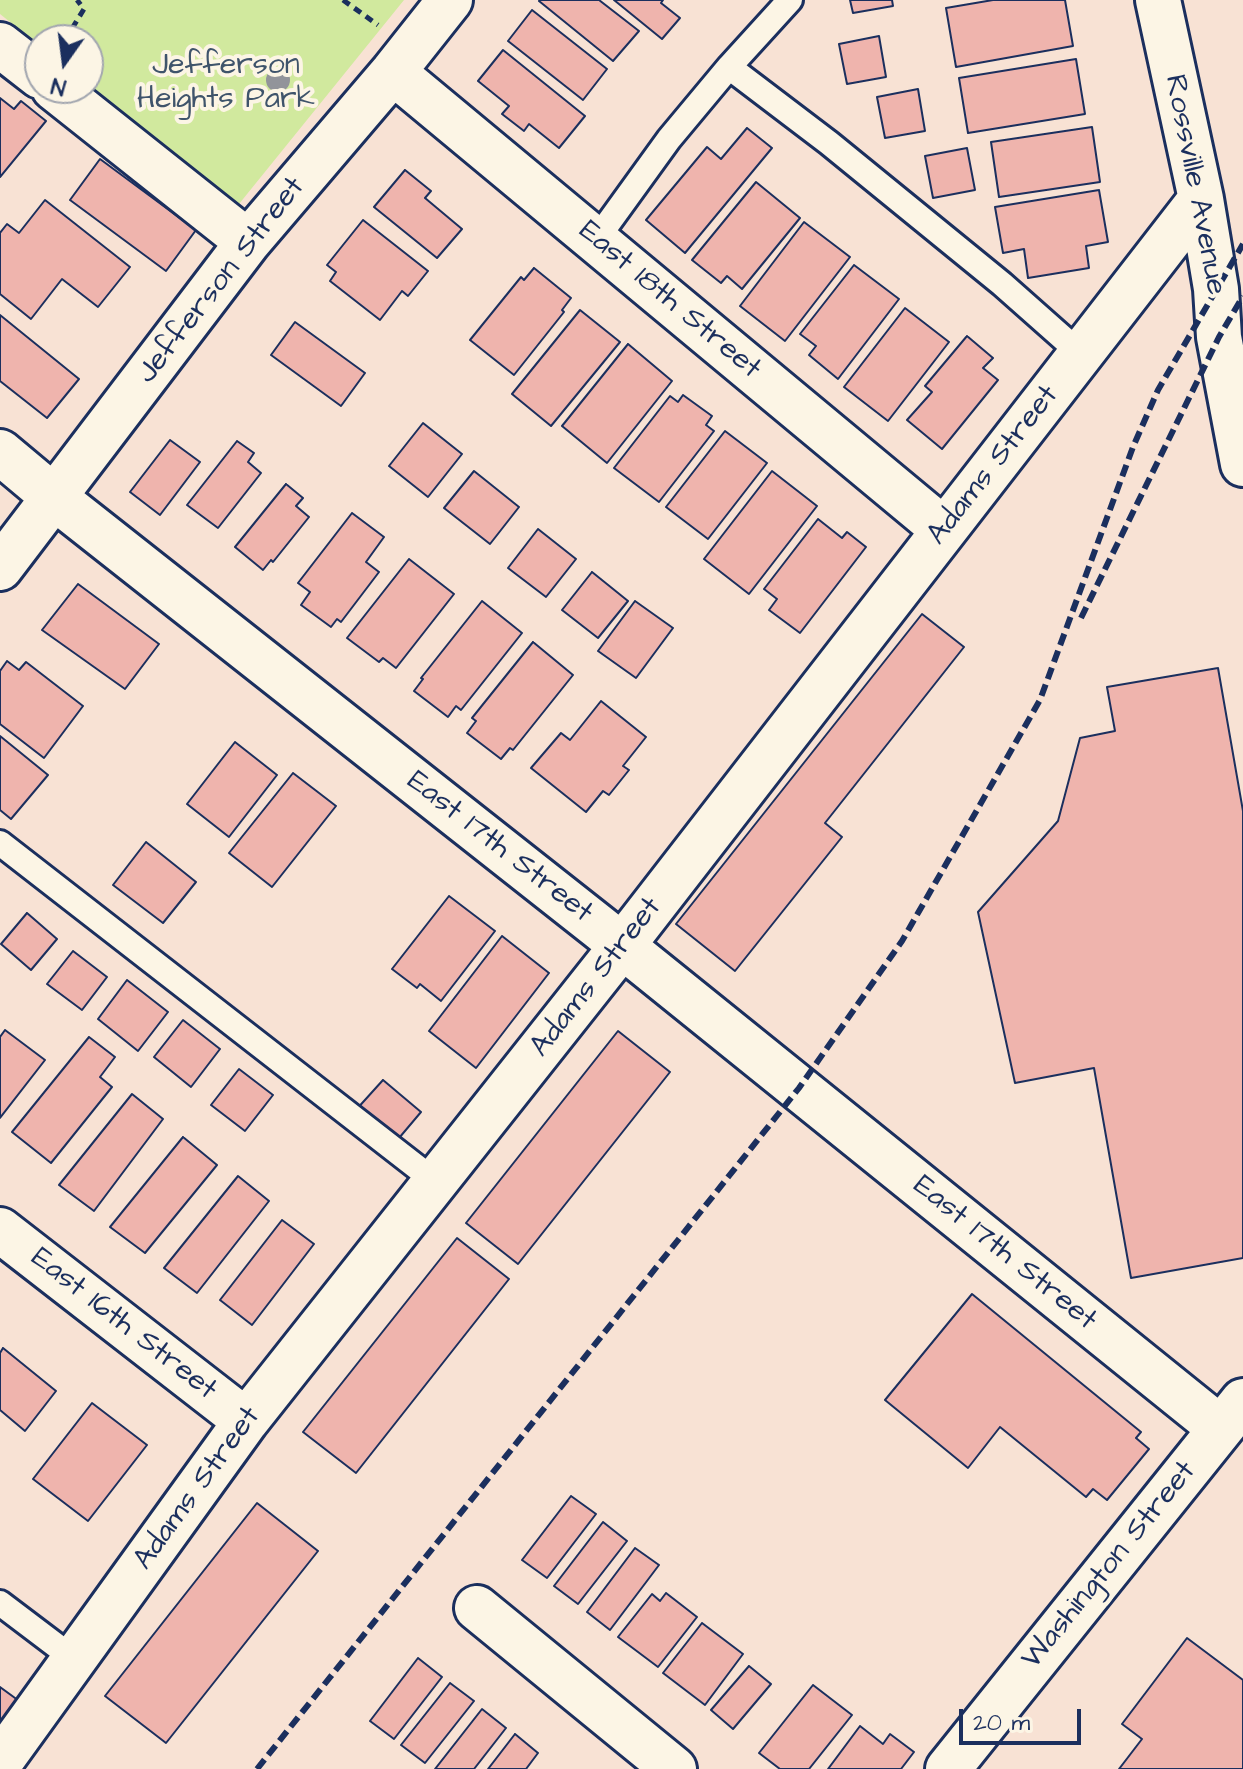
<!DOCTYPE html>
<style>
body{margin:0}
#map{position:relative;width:1243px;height:1769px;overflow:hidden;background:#f8e2d4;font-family:"Architects Daughter",sans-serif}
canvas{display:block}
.north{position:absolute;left:24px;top:24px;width:80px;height:80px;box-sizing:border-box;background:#fcf5e5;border:2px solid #a2a6af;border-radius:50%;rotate:194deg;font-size:22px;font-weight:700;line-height:32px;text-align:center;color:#1b2f5e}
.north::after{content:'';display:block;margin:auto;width:28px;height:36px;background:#1b2f5e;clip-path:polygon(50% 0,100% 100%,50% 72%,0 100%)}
.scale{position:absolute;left:959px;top:1709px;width:122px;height:36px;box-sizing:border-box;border:4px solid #1b2f5e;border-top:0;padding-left:10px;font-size:24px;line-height:28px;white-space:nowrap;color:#1b2f5e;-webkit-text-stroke:6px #fcf5e5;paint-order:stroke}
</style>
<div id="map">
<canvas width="1243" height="1769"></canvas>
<div class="north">N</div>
<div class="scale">20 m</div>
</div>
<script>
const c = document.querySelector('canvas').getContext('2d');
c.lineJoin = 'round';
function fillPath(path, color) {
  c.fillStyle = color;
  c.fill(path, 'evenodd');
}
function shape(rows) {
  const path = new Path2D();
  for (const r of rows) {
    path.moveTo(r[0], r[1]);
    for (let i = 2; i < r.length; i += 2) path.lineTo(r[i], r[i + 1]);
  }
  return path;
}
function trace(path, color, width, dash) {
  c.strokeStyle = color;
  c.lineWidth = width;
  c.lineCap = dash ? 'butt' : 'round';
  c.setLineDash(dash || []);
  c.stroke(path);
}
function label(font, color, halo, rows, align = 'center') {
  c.font = font + ' "Architects Daughter",sans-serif';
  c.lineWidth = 8;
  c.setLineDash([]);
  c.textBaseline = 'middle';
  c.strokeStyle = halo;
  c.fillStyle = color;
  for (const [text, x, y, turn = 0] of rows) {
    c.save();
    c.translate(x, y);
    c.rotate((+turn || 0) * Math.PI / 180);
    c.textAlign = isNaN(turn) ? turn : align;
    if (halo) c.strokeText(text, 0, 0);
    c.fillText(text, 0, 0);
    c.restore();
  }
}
fillPath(shape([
 [0,0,404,0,239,204,88,84,88,40,40,40,40,46,0,14]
]), '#d1e99e');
const building = shape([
 [540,0,599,0,639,31,613,61,539,1,540,0],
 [614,0,663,0,661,3,680,18,662,39,614,0],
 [850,0,892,0,893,6,853,13,850,0],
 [993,0,1065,0,1073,46,956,67,946,8,993,0],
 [532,10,607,69,583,100,508,41,532,10],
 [879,36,886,77,847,84,839,44,879,36],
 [503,50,585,116,559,148,529,124,524,131,502,114,509,106,478,81,503,50],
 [1076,59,1085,114,968,133,959,78,1076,59],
 [918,89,925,131,885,138,877,97,918,89],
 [0,98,14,109,21,101,46,121,0,177,0,98],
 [1092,127,1100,182,999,197,991,142,1092,127],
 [747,128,772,148,685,253,646,220,707,147,721,159,747,128],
 [967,148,975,190,933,198,925,156,967,148],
 [100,159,196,230,166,271,70,200,100,159],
 [405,170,431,191,425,198,462,229,437,258,374,207,405,170],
 [756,182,800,218,742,289,727,276,721,283,692,260,756,182],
 [1099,190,1108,242,1086,246,1089,268,1028,278,1024,249,1003,253,995,207,1099,190],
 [45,200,130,267,98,307,62,279,31,319,0,294,0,233,7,224,19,233,45,200],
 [363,220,428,271,408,296,402,291,380,320,330,281,336,272,327,265,363,220],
 [804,222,850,257,785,341,740,306,804,222],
 [854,265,899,299,838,379,809,355,816,346,800,334,854,265],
 [534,268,571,298,562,310,564,312,514,375,470,340,521,277,524,280,534,268],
 [905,308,949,342,888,421,844,387,905,308],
 [580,310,620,342,551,426,512,394,580,310],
 [0,315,79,379,47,418,0,381,0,315],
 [295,322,365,373,341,406,271,355,295,322],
 [967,336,993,358,983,368,998,380,942,449,907,420,932,392,925,386,967,336],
 [628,344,672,381,607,463,562,426,628,344],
 [683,395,712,416,706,425,714,431,659,502,614,468,670,396,678,402,683,395],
 [423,423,462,454,428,497,389,466,423,423],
 [725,431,767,463,708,539,666,507,725,431],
 [170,440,200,462,160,515,130,492,170,440],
 [237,441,254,453,248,462,261,473,218,528,187,505,237,441],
 [474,471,519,507,490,544,444,508,474,471],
 [772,471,817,506,749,594,704,559,772,471],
 [286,484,303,498,296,506,309,517,273,562,271,560,263,570,235,547,286,484],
 [352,513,384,537,366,562,379,572,341,622,337,619,331,627,301,605,310,592,298,583,352,513],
 [818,519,842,538,847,532,866,547,800,633,769,610,777,599,764,589,818,519],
 [538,529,576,559,546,597,508,568,538,529],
 [409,559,454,594,396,668,383,658,379,662,347,638,409,559],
 [592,572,628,601,598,638,562,610,592,572],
 [78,584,159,644,125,689,42,630,78,584],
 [482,601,522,633,461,710,456,706,448,717,414,691,423,679,421,678,482,601],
 [635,601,673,628,636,678,598,651,635,601],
 [922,614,964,647,825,823,842,837,735,971,676,924,922,614],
 [533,642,573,675,513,750,510,748,501,759,467,733,476,721,472,718,533,642],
 [7,661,19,670,26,662,83,706,44,758,0,724,0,671,7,661],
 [1218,668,1243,811,1243,1258,1131,1278,1094,1068,1015,1083,978,912,1058,821,1080,738,1115,731,1107,687,1218,668],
 [601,701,646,737,623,766,629,770,609,795,603,791,586,812,531,768,561,733,570,740,601,701],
 [0,736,48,775,11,819,0,810,0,736],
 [235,742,277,775,229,837,187,804,235,742],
 [293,773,336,806,272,887,229,853,293,773],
 [146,842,196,882,163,923,113,885,146,842],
 [449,896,495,931,441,1001,420,984,417,988,392,969,449,896],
 [27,913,57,939,31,970,1,944,27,913],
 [502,936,549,973,476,1068,429,1031,502,936],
 [73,951,107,977,82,1010,47,984,73,951],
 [127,980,168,1012,138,1051,98,1019,127,980],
 [183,1020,220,1049,191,1087,154,1057,183,1020],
 [5,1030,45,1060,0,1118,0,1037,5,1030],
 [618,1031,670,1072,518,1264,466,1223,618,1031],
 [89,1037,115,1057,100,1077,112,1087,51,1163,12,1132,89,1037],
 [239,1069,273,1095,245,1131,211,1105,239,1069],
 [383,1080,421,1112,394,1144,355,1111,383,1080],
 [132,1094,163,1119,94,1211,59,1185,132,1094],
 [183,1137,217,1165,145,1253,110,1227,183,1137],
 [238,1176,269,1201,197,1293,164,1268,238,1176],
 [282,1220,314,1244,252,1325,220,1300,282,1220],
 [457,1238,509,1279,356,1473,303,1432,457,1238],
 [972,1294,1141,1432,1136,1438,1149,1449,1107,1500,1093,1489,1086,1497,1000,1427,968,1468,885,1400,972,1294],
 [3,1348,56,1391,25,1431,0,1410,0,1353,3,1348],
 [92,1403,147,1445,88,1521,33,1479,92,1403],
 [571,1496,596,1514,547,1578,522,1560,571,1496],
 [257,1503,318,1551,166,1743,105,1696,257,1503],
 [603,1522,627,1541,578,1604,554,1586,603,1522],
 [635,1548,659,1565,610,1630,587,1612,635,1548],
 [666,1593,697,1617,658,1667,618,1637,652,1594,660,1601,666,1593],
 [702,1623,743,1654,705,1705,663,1673,702,1623],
 [1187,1638,1243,1680,1243,1769,1119,1769,1142,1739,1122,1724,1187,1638],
 [418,1658,442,1677,394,1739,370,1721,418,1658],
 [749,1666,771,1684,733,1729,711,1710,749,1666],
 [450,1683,474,1701,425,1763,401,1745,450,1683],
 [813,1685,852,1715,809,1769,780,1769,759,1753,813,1685],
 [0,1687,26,1706,0,1742,0,1687],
 [482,1709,506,1728,474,1769,435,1769,482,1709],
 [860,1726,883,1744,890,1734,914,1752,901,1769,828,1769,860,1726],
 [515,1734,538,1753,526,1769,488,1769,515,1734]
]);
fillPath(building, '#efb4ad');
trace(building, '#1b2f5e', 2);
const service = shape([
 [790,0,729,67,829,143,1002,284,1081,354],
 [596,240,669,139,729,67],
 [0,843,436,1182],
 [0,1603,74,1659]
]);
const minor = shape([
 [1158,0,1201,199,1216,289,1219,337,1243,464],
 [0,45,40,76],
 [393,72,944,530],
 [54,88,248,242],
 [0,452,55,498,600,928,1220,1428],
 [0,568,248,242,393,72,450,0],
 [0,1230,246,1421],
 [477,1608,674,1769],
 [0,1762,246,1421,622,946,1201,199]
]);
const tertiary = shape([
 [948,1769,1243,1401]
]);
trace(service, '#1b2f5e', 30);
trace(minor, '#1b2f5e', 50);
trace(tertiary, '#1b2f5e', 50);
trace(shape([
 [343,0,378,25],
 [65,40,84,9,77,0]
]), '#1b2f5e', 5, [8, 6]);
trace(service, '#fcf5e5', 24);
trace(minor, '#fcf5e5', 44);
trace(tertiary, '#fcf5e5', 44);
trace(shape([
 [1081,618,1219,337,1243,296],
 [257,1769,799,1088,902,941,1040,700,1133,447,1158,390,1243,244]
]), '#1b2f5e', 6, [12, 6]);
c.fillStyle = '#92949a';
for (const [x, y] of [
 [278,80]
]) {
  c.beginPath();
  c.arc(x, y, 12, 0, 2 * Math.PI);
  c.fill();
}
label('30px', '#3f546b', '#fcf5e5', [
 ["Jefferson",226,67],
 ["Heights Park",226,101]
]);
label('30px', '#1b2f5e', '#fcf5e5', [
 ["Rossville Avenue",1194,185,79],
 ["Jefferson Street",222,281,-52],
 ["East 18th Street",669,301,40],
 ["Adams Street",994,466,-52],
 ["East 17th Street",499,848,38],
 ["Adams Street",597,978,-52],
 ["East 17th Street",1004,1254,39],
 ["East 16th Street",123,1325,38],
 ["Adams Street",198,1489,-54],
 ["Washington Street",1110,1566,-51]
]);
</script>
